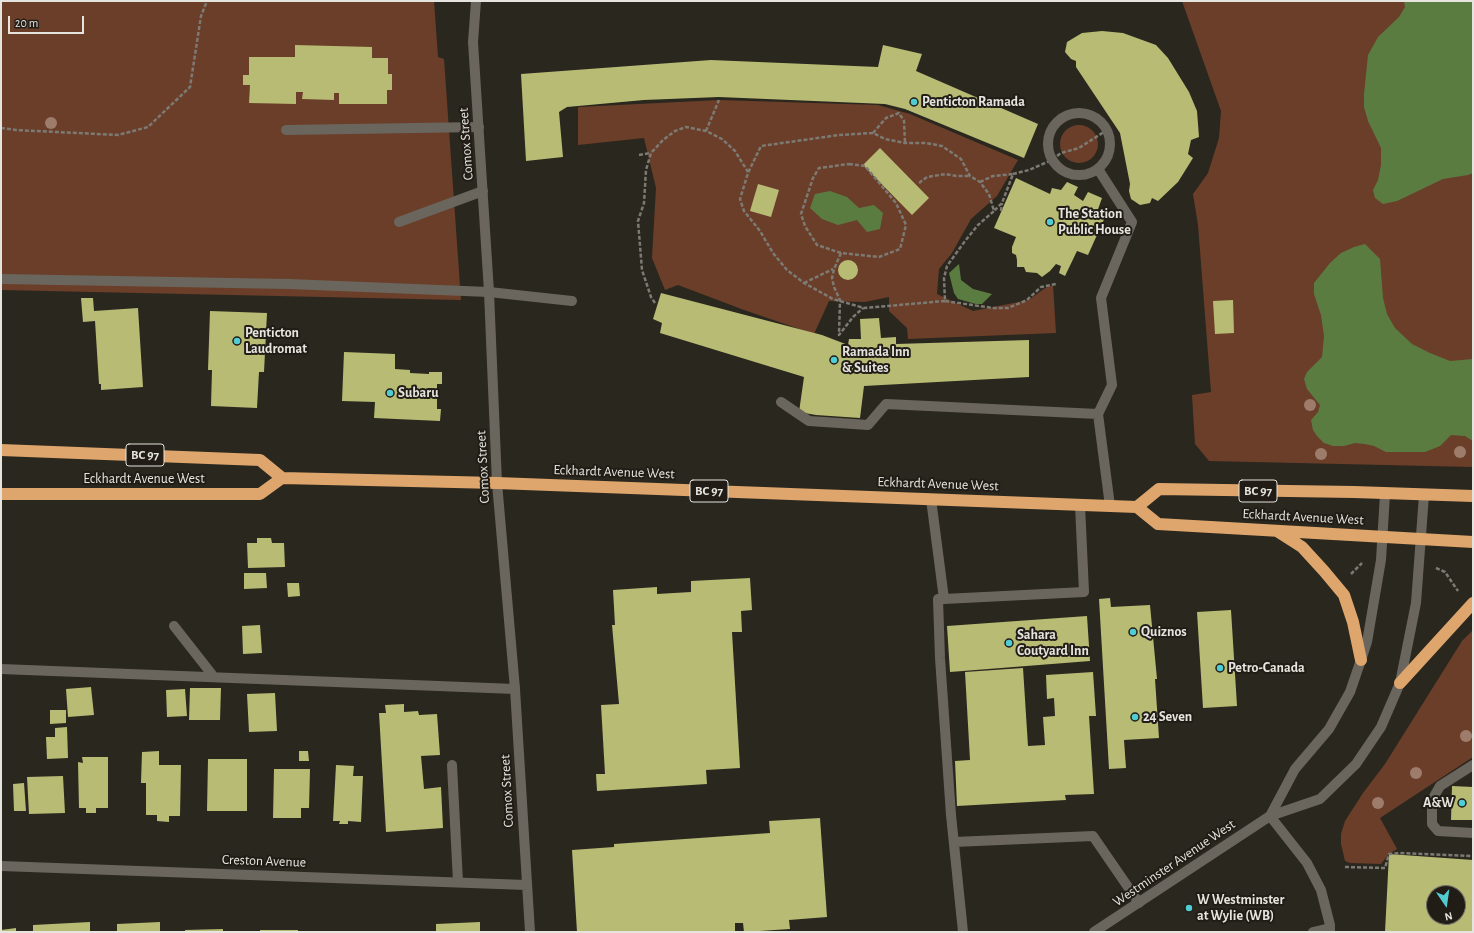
<!DOCTYPE html>
<style>
body{margin:0}
#map{position:relative;width:1474px;height:933px;overflow:hidden;background:#2a271f;font-family:"Alegreya Sans",sans-serif}
canvas{display:block}
.frame{position:absolute;inset:0;border:2px solid #e6e4de;pointer-events:none}
.north{position:absolute;left:1426px;top:885px;width:40px;height:40px;box-sizing:border-box;background:#211d16;border:1px solid #706d66;border-radius:50%;rotate:167deg;font-size:11px;font-weight:700;line-height:16px;text-align:center;color:#e6e4de}
.north::after{content:'';display:block;margin:auto;width:14px;height:18px;background:#51ccd2;clip-path:polygon(50% 0,100% 100%,50% 72%,0 100%)}
.scale{position:absolute;left:8px;top:16px;width:76px;height:18px;box-sizing:border-box;border:2px solid #e6e4de;border-top:0;padding-left:5px;font-size:12px;line-height:14px;white-space:nowrap;color:#e6e4de;-webkit-text-stroke:3px #211d16;paint-order:stroke}
</style>
<div id="map">
<canvas width="1474" height="933"></canvas>
<div class="frame"></div>
<div class="north">N</div>
<div class="scale">20 m</div>
</div>
<script>
const c = document.querySelector('canvas').getContext('2d');
c.lineJoin = 'round';
function fillPath(path, color) {
  c.fillStyle = color;
  c.fill(path, 'evenodd');
}
function shape(rows) {
  const path = new Path2D();
  for (const r of rows) {
    if (r.length === 3) {
      path.moveTo(r[0] + r[2], r[1]);
      path.arc(r[0], r[1], r[2], 0, 2 * Math.PI);
      continue;
    }
    path.moveTo(r[0], r[1]);
    for (let i = 2; i < r.length; i += 2) path.lineTo(r[i], r[i + 1]);
  }
  return path;
}
function trace(path, color, width, dash) {
  c.strokeStyle = color;
  c.lineWidth = width;
  c.lineCap = dash ? 'butt' : 'round';
  c.setLineDash(dash || []);
  c.stroke(path);
}
function label(font, color, halo, rows, align = 'center') {
  c.font = font + ' "Alegreya Sans",sans-serif';
  c.lineWidth = 4;
  c.setLineDash([]);
  c.textBaseline = 'middle';
  c.strokeStyle = halo;
  c.fillStyle = color;
  for (const [text, x, y, turn = 0] of rows) {
    c.save();
    c.translate(x, y);
    c.rotate((+turn || 0) * Math.PI / 180);
    c.textAlign = isNaN(turn) ? turn : align;
    if (halo) c.strokeText(text, 0, 0);
    c.fillText(text, 0, 0);
    c.restore();
  }
}
fillPath(shape([
 [1,1,434,1,438,57,444,59,461,300,1,290],
 [1182,1,1473,1,1473,467,1209,461,1195,444,1192,395,1211,392,1198,225,1193,194,1208,173,1219,138,1221,111],
 [719,100,878,105,910,114,1018,160,997,196,971,219,952,253,939,269,937,294,973,311,1029,300,1045,288,1053,285,1056,333,908,339,907,328,889,311,889,297,865,302,829,301,814,334,744,310,678,285,665,290,652,258,656,188,644,138,578,145,578,107],
 [1079,144,19],
 [1473,630,1473,757,1380,818,1397,849,1389,854,1381,864,1350,863,1345,861,1341,844,1341,834,1345,821,1363,793,1385,764,1462,641]
]), '#6b3e29');
fillPath(shape([
 [1404,1,1473,1,1473,173,1468,175,1443,179,1397,201,1383,204,1375,198,1373,190,1378,180,1381,165,1381,148,1368,121,1364,107,1364,94,1368,55,1378,37,1399,17,1405,7],
 [830,191,847,197,859,208,874,205,883,213,880,229,867,232,857,220,838,225,822,219,810,208,815,194],
 [1365,244,1380,259,1383,298,1387,314,1395,328,1412,344,1430,353,1450,361,1473,359,1473,441,1465,436,1451,435,1440,446,1425,452,1386,452,1374,446,1365,444,1355,443,1344,446,1333,446,1324,443,1317,436,1313,430,1311,420,1318,412,1320,405,1307,389,1304,379,1307,372,1322,357,1324,336,1321,315,1314,294,1314,283,1330,263,1341,253,1354,247],
 [959,264,961,280,973,289,992,294,982,304,976,304,958,299,954,293,949,273]
]), '#5a7c41');
fillPath(shape([
 [1102,31,1123,33,1156,45,1168,58,1189,92,1197,111,1199,137,1191,140,1188,154,1193,158,1178,182,1158,201,1152,198,1150,203,1140,205,1131,199,1129,191,1130,184,1120,133,1076,67,1076,61,1071,59,1065,52,1067,42,1082,33],
 [295,45,372,47,372,58,388,58,388,74,392,74,392,90,387,90,387,104,339,104,339,93,334,93,334,100,302,99,303,92,296,92,296,104,249,103,250,85,243,85,243,75,249,75,249,57,295,57],
 [883,45,922,54,916,71,1038,124,1024,158,905,109,885,104,719,97,644,100,567,107,559,112,563,157,526,161,521,74,711,60,878,67],
 [880,148,929,198,912,215,863,165],
 [1016,178,1050,194,1052,188,1061,190,1067,182,1078,187,1074,195,1083,201,1088,192,1102,198,1097,212,1106,215,1088,255,1077,251,1065,276,1059,273,1061,266,1056,264,1050,271,1042,277,1037,273,1026,272,1024,267,1017,267,1017,260,1016,255,1012,253,1012,247,1016,237,994,228],
 [758,184,779,190,771,217,750,211],
 [848,270,10],
 [661,293,822,335,848,345,849,339,861,339,860,319,879,318,881,338,896,337,896,344,1029,340,1029,377,864,386,860,418,816,415,799,412,804,377,660,333,662,323,653,319],
 [81,298,93,298,94,311,138,308,143,387,101,390,101,384,99,384,95,321,83,322],
 [1233,300,1234,333,1215,334,1213,301],
 [210,311,267,313,264,372,259,372,257,408,211,406,212,370,208,370],
 [344,352,395,354,395,369,410,370,410,373,429,374,429,372,442,372,442,384,437,384,437,409,441,409,440,421,374,418,375,402,342,401],
 [257,538,271,538,272,543,284,543,285,567,248,568,247,543,257,543],
 [244,573,266,573,267,588,244,589],
 [750,578,752,610,741,611,742,632,732,632,740,768,706,770,707,784,597,791,596,774,605,774,601,705,619,704,612,625,615,625,613,590,657,587,657,594,691,592,691,581],
 [287,583,299,583,300,596,288,597],
 [1110,598,1111,607,1150,605,1157,679,1155,679,1159,738,1124,740,1126,768,1109,769,1099,599],
 [1231,610,1237,706,1203,708,1197,612],
 [1087,616,1090,661,950,672,947,626],
 [260,625,262,653,243,654,242,626],
 [1023,668,1028,746,1045,745,1043,717,1055,716,1054,698,1047,699,1046,675,1093,672,1096,716,1089,716,1094,794,1065,795,1066,800,957,806,955,761,970,760,965,672],
 [91,687,94,715,68,717,66,689],
 [190,688,221,688,220,720,189,720],
 [185,689,187,716,167,717,166,690],
 [275,693,277,731,249,732,247,694],
 [404,704,404,712,418,711,419,715,437,714,440,755,421,756,424,789,441,787,443,828,386,832,379,713,386,713,385,705],
 [50,710,66,710,66,723,50,724],
 [67,727,68,758,47,759,46,737,55,737,55,728],
 [159,751,159,765,181,765,180,816,169,816,169,822,157,821,157,815,146,815,146,783,141,783,142,752],
 [299,751,308,751,309,761,299,761],
 [82,757,108,757,108,808,96,808,96,813,86,813,86,808,79,808,78,762,83,763],
 [208,759,247,759,247,811,207,811],
 [336,765,354,766,353,776,363,776,361,822,348,821,348,824,339,824,340,821,333,821],
 [274,769,310,769,309,808,301,808,301,818,273,818],
 [63,776,65,813,29,814,27,777],
 [24,783,26,811,14,811,13,784],
 [1452,786,1473,787,1473,820,1451,820],
 [820,818,827,917,789,920,790,929,744,932,743,923,735,923,735,932,577,932,572,850,614,847,614,844,770,833,769,821],
 [1389,854,1473,860,1473,932,1385,932],
 [1434,893,1458,893,1458,917,1434,917],
 [90,922,90,932,33,932,33,925],
 [160,922,160,932,117,932,117,924],
 [480,922,480,932,436,932,436,924],
 [16,928,16,932,1,932,1,930],
 [223,929,223,932,185,932,185,930],
 [260,930,298,930,298,932,260,932]
]), '#b8bb74');
trace(shape([
 [1,128,16,130,118,135,148,127,190,87,201,16,207,1],
 [706,131,719,100],
 [873,133,886,118,899,113,904,121,905,143],
 [639,155,651,153],
 [849,164,865,166,896,203,906,225,900,249,879,257,841,253,817,245,805,226,801,214,813,178,819,168,849,164],
 [1013,174,1029,170,1052,160,1061,153,1079,148,1107,130],
 [980,182,993,176,1013,174,1002,203,994,211],
 [919,183,927,177,946,174,956,176,970,176],
 [1001,211,1002,203],
 [841,253,834,269,832,278,834,287,840,300,839,335,853,317,863,308],
 [804,283,833,269],
 [945,301,864,308,833,299,804,283,787,270,773,253,760,231,744,211,740,199,748,173,761,146,839,135,873,133,885,139,905,143,926,143,942,146,961,159,970,176,980,182,989,194,994,211,978,225,965,241,947,266,944,278,945,301,993,308,1008,308,1027,300,1041,287,1056,284],
 [655,303,651,297,642,270,638,221,644,203,646,170,651,153,663,140,675,131,686,127,706,131,722,139,735,151,748,172],
 [1436,568,1445,572,1458,591],
 [1351,574,1362,563],
 [1345,867,1385,868,1389,854,1400,853,1473,856]
]), '#7c7a73', 2.5, [4, 2]);
trace(shape([
 [1079,144,31],
 [286,130,479,127],
 [1098,169,1132,222,1101,298,1112,385,1098,414,1110,506],
 [399,222,483,191],
 [1,279,289,284,489,292,572,301],
 [781,402,809,421,868,425,886,404,1098,414],
 [931,499,944,599,1084,592,1080,505],
 [944,599,938,599,940,658,951,815,963,932],
 [174,626,214,677],
 [1,669,515,689],
 [452,765,458,882],
 [1473,765,1440,786,1432,800,1432,824,1438,831,1473,833],
 [954,842,1093,836,1139,903],
 [1313,932,1330,928]
]), '#6a665d', 10);
trace(shape([
 [476,1,473,42,489,292,497,483,515,689,530,932],
 [1270,816,1307,863,1321,890,1330,925,1330,932],
 [1,866,526,885]
]), '#6a665d', 10);
trace(shape([
 [1270,816,1295,769,1329,729,1350,692,1361,660,1367,642,1381,560,1385,494],
 [1094,932,1270,816,1320,799,1356,764,1381,727,1400,683,1416,603,1424,495]
]), '#6a665d', 10);
trace(shape([
 [1,450,260,460,282,478,497,483,1137,507,1158,524,1473,542],
 [1,494,260,494,282,478],
 [1137,507,1159,489,1354,492,1473,496],
 [1277,531,1302,547,1324,571,1344,595,1353,622,1361,660],
 [1400,683,1473,603]
]), '#dea66c', 12);
c.fillStyle = '#9d7c6b';
for (const [x, y] of [
 [51,123],
 [1310,405],
 [1460,452],
 [1321,454],
 [1466,736],
 [1416,773],
 [1378,803]
]) {
  c.beginPath();
  c.arc(x, y, 6, 0, 2 * Math.PI);
  c.fill();
}
for (const [x, y, r, color] of [
 [914,102,4,"#51ccd2"],
 [1050,222,4,"#51ccd2"],
 [237,341,4,"#51ccd2"],
 [834,360,4,"#51ccd2"],
 [390,393,4,"#51ccd2"],
 [1133,632,4,"#51ccd2"],
 [1009,643,4,"#51ccd2"],
 [1220,668,4,"#51ccd2"],
 [1135,717,4,"#51ccd2"],
 [1462,803,4,"#51ccd2"],
 [1189,908,4,"#51ccd2"]
]) {
  const dot = new Path2D();
  dot.arc(x, y, r, 0, 2 * Math.PI);
  c.fillStyle = color;
  c.fill(dot);
  trace(dot, '#211d16', 1.5);
}
for (const [x, y, w] of [
 [145,455,38],
 [709,491,38],
 [1258,491,38]
]) {
  const box = new Path2D();
  box.roundRect(x - w / 2, y - 11, w, 22, 3);
  c.fillStyle = '#211d16';
  c.fill(box);
  trace(box, '#e6e4de', 1);
}
label('bold 13px', '#e6e4de', null, [
 ["BC 97",145,455],
 ["BC 97",709,491],
 ["BC 97",1258,491]
]);
label('bold 14px', '#e6e4de', '#211d16', [
 ["Penticton Ramada",922,102],
 ["The Station",1058,214],
 ["Public House",1058,230],
 ["Penticton",245,333],
 ["Laudromat",245,349],
 ["Ramada Inn",842,352],
 ["& Suites",842,368],
 ["Subaru",398,393],
 ["Quiznos",1141,632],
 ["Sahara",1017,635],
 ["Coutyard Inn",1017,651],
 ["Petro-Canada",1228,668],
 ["24 Seven",1143,717],
 ["A&W",1454,803,"right"],
 ["W Westminster",1197,900],
 ["at Wylie (WB)",1197,916]
], 'left');
label('14px', '#e6e4de', '#211d16', [
 ["Comox Street",466,144,-94],
 ["Comox Street",483,467,-93],
 ["Eckhardt Avenue West",614,472,2],
 ["Eckhardt Avenue West",144,479],
 ["Eckhardt Avenue West",938,484,2],
 ["Eckhardt Avenue West",1303,517,3],
 ["Comox Street",507,791,-93],
 ["Creston Avenue",264,861,2],
 ["Westminster Avenue West",1174,863,-34]
]);
</script>
